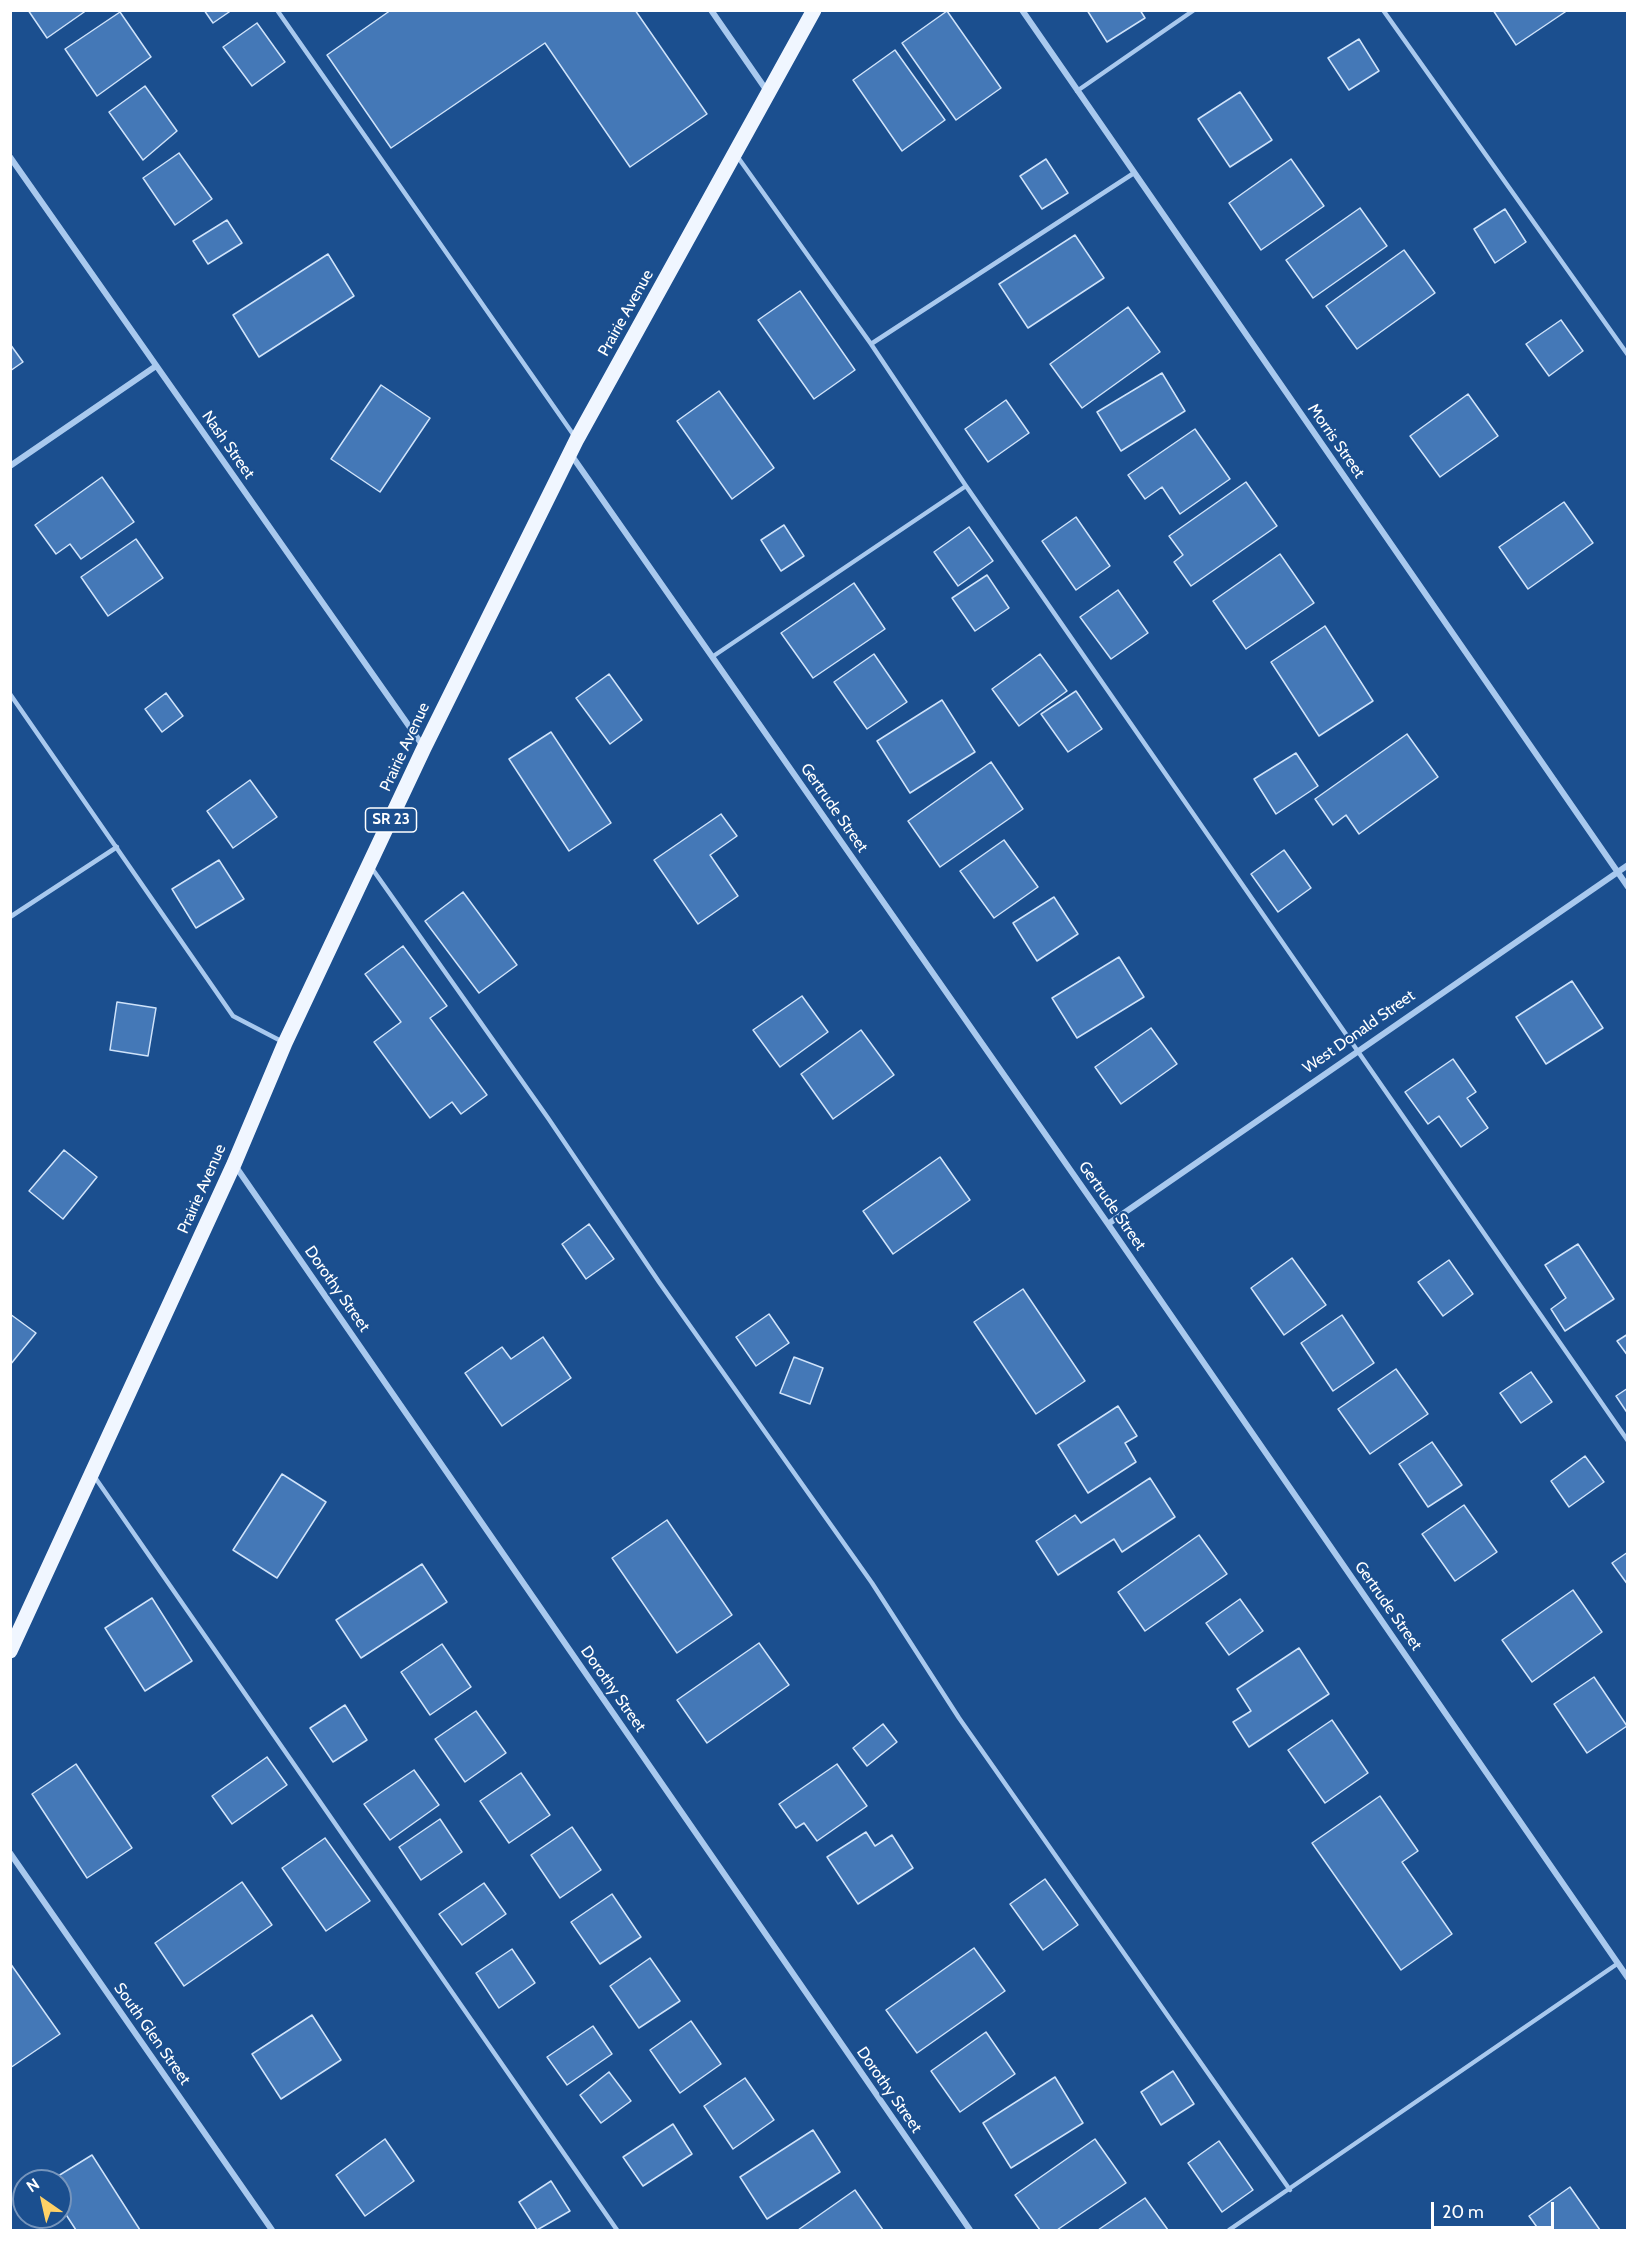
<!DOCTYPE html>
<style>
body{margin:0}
#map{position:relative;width:1638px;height:2241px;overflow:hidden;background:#1b4f8f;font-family:Cabin,sans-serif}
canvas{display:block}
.frame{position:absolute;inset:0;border:12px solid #fff;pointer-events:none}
.north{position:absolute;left:12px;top:2169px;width:60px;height:60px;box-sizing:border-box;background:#1b4f8f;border:2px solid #7695bc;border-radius:50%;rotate:326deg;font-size:16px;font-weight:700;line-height:24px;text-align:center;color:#fff}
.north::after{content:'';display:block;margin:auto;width:21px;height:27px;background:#ffd166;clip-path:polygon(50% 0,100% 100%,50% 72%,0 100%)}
.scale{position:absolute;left:1431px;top:2202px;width:123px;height:27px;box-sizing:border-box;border:3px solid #fff;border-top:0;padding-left:8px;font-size:18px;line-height:21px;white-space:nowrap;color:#fff;-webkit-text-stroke:4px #1b4f8f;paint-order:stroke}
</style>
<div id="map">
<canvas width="1638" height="2241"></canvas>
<div class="frame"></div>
<div class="north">N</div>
<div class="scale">20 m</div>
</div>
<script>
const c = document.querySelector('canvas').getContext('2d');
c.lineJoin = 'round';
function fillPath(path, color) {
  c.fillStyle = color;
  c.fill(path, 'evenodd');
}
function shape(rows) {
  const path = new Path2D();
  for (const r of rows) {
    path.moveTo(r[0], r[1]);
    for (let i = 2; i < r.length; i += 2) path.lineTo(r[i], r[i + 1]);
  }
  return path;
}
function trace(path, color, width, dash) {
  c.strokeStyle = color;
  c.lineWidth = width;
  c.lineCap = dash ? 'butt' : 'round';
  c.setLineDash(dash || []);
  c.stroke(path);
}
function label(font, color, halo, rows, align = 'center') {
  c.font = font + ' Cabin,sans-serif';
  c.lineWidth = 4.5;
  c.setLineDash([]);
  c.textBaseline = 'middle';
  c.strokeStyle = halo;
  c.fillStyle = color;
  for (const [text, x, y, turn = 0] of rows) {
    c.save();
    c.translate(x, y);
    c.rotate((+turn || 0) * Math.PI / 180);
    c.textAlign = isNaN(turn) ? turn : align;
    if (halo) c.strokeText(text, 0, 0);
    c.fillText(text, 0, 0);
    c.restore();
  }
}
const building = shape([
 [28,10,87,10,47,38,28,10],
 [204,10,232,10,213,23,204,10],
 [391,10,635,10,707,114,630,167,545,43,391,148,327,55,391,10],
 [1087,10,1140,10,1145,18,1107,42,1087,10],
 [1493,10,1568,10,1516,45,1493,10],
 [947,11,1001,88,956,120,902,43,947,11],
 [120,12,151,57,97,96,65,49,120,12],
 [257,23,285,62,252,86,223,47,257,23],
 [1359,39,1379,71,1349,90,1328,58,1359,39],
 [895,50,945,120,902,151,853,80,895,50],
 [145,86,177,131,143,160,109,112,145,86],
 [1240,92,1272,140,1230,167,1198,119,1240,92],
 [179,153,212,199,175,225,143,178,179,153],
 [1046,159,1068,193,1042,209,1020,176,1046,159],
 [1291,159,1324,206,1261,250,1229,203,1291,159],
 [1360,208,1387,246,1313,298,1286,260,1360,208],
 [1505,209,1526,242,1495,263,1474,229,1505,209],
 [227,220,242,243,208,264,193,241,227,220],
 [1075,235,1104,278,1028,328,999,284,1075,235],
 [1404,250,1435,293,1357,349,1326,306,1404,250],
 [328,254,354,296,259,357,233,315,328,254],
 [800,291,855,370,814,399,758,320,800,291],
 [1128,307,1160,352,1082,408,1050,364,1128,307],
 [1561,320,1583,351,1549,376,1526,344,1561,320],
 [10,344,23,362,10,371,10,344],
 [1162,373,1185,411,1121,451,1097,412,1162,373],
 [381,385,430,418,380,492,331,459,381,385],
 [719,391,774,468,732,499,677,421,719,391],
 [1468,394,1498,436,1440,477,1410,436,1468,394],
 [1006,400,1029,433,988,462,965,429,1006,400],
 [1195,429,1230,479,1180,514,1162,487,1145,499,1128,475,1195,429],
 [102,477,134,522,81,559,70,544,56,554,35,525,102,477],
 [1246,482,1277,526,1191,586,1174,562,1183,555,1169,536,1246,482],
 [1564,502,1593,543,1528,589,1499,547,1564,502],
 [1076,517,1110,566,1076,590,1042,541,1076,517],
 [784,525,804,556,781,571,761,540,784,525],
 [969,527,993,561,958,586,934,552,969,527],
 [136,539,163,578,108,616,81,577,136,539],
 [1280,554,1314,603,1246,649,1213,601,1280,554],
 [987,575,1009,608,975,631,952,598,987,575],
 [854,583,885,629,813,678,781,633,854,583],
 [1118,590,1148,633,1111,659,1080,617,1118,590],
 [1325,626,1373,701,1319,736,1271,662,1325,626],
 [874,654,907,702,867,729,834,682,874,654],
 [1040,654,1067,691,1019,726,992,689,1040,654],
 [609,674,642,720,610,744,576,698,609,674],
 [1076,691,1102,729,1068,752,1041,714,1076,691],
 [166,693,183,716,162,732,145,709,166,693],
 [942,700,975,752,910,793,877,741,942,700],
 [551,732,611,823,569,851,509,759,551,732],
 [1407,734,1438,777,1359,834,1346,815,1333,825,1315,799,1407,734],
 [1296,753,1318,786,1276,814,1254,779,1296,753],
 [991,762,1023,809,940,867,908,821,991,762],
 [250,780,277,817,233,848,207,811,250,780],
 [721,814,737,836,710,855,738,896,698,924,654,860,721,814],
 [1004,840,1038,887,994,918,960,871,1004,840],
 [1284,850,1311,888,1278,912,1251,874,1284,850],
 [219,860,244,899,196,928,172,889,219,860],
 [463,892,517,965,479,993,425,921,463,892],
 [1054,897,1078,934,1037,961,1013,923,1054,897],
 [403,946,447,1006,430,1018,487,1095,461,1114,452,1102,430,1118,374,1042,401,1022,365,974,403,946],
 [1119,957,1144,997,1077,1038,1052,998,1119,957],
 [1572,981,1603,1028,1546,1064,1516,1017,1572,981],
 [802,996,828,1032,780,1067,753,1030,802,996],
 [117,1002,156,1008,148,1056,110,1050,117,1002],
 [1151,1028,1177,1064,1121,1104,1095,1067,1151,1028],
 [861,1030,894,1075,833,1119,801,1074,861,1030],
 [1453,1059,1476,1092,1467,1098,1488,1128,1461,1147,1439,1116,1428,1124,1405,1092,1453,1059],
 [64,1150,97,1177,63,1219,29,1191,64,1150],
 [940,1157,970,1200,893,1254,863,1211,940,1157],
 [589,1224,614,1259,586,1279,562,1244,589,1224],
 [1578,1244,1614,1299,1565,1331,1551,1309,1566,1298,1545,1265,1578,1244],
 [1292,1258,1326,1305,1284,1335,1251,1288,1292,1258],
 [1449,1260,1473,1294,1443,1316,1418,1282,1449,1260],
 [1023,1289,1085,1381,1036,1414,974,1322,1023,1289],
 [10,1314,36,1333,10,1365,10,1314],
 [769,1314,789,1343,756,1366,736,1337,769,1314],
 [1342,1315,1374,1363,1333,1391,1301,1343,1342,1315],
 [1628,1334,1628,1356,1617,1341,1628,1334],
 [543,1337,571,1378,502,1426,465,1373,502,1347,511,1359,543,1337],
 [794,1357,823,1368,810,1404,780,1393,794,1357],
 [1396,1369,1428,1414,1370,1454,1338,1409,1396,1369],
 [1531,1372,1552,1402,1521,1423,1500,1393,1531,1372],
 [1628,1388,1628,1414,1616,1396,1628,1388],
 [1118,1406,1137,1436,1125,1443,1136,1462,1088,1493,1058,1445,1118,1406],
 [1432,1442,1462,1485,1428,1507,1399,1464,1432,1442],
 [1585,1456,1604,1482,1569,1507,1551,1481,1585,1456],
 [282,1474,326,1502,277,1578,233,1550,282,1474],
 [1150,1478,1175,1517,1122,1552,1114,1539,1058,1575,1036,1541,1075,1515,1081,1523,1150,1478],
 [1464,1505,1497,1552,1455,1581,1422,1534,1464,1505],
 [667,1520,732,1615,677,1653,612,1558,667,1520],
 [1199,1535,1227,1574,1145,1631,1118,1592,1199,1535],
 [1628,1552,1628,1585,1612,1563,1628,1552],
 [422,1564,447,1602,361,1658,336,1620,422,1564],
 [1573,1590,1602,1632,1532,1682,1502,1640,1573,1590],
 [152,1598,192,1661,145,1691,105,1628,152,1598],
 [1240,1599,1263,1631,1229,1655,1206,1623,1240,1599],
 [759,1643,789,1685,707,1743,677,1700,759,1643],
 [442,1644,471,1687,430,1715,401,1672,442,1644],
 [1299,1648,1329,1694,1249,1747,1233,1722,1251,1711,1237,1689,1299,1648],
 [1594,1677,1627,1726,1587,1753,1554,1704,1594,1677],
 [345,1705,367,1740,333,1762,310,1728,345,1705],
 [476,1711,506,1753,465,1782,435,1739,476,1711],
 [1332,1720,1368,1773,1325,1803,1288,1750,1332,1720],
 [883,1724,897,1742,867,1766,853,1748,883,1724],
 [267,1757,287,1785,232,1824,212,1796,267,1757],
 [76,1764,132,1848,87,1878,32,1794,76,1764],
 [837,1764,867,1806,817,1841,804,1823,796,1828,779,1804,837,1764],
 [414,1770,439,1805,390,1840,364,1804,414,1770],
 [521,1773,550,1815,509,1843,480,1801,521,1773],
 [1380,1796,1418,1851,1402,1862,1452,1934,1401,1970,1312,1843,1380,1796],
 [440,1819,462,1852,421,1880,399,1847,440,1819],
 [572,1827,601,1870,560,1898,531,1855,572,1827],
 [866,1832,875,1846,892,1835,913,1868,858,1904,827,1857,866,1832],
 [325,1838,370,1901,326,1931,282,1868,325,1838],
 [1045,1879,1078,1925,1043,1950,1010,1904,1045,1879],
 [242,1882,272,1925,184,1986,155,1943,242,1882],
 [484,1883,506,1914,462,1945,439,1914,484,1883],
 [612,1894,641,1937,600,1964,571,1922,612,1894],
 [974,1948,1005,1991,917,2053,886,2010,974,1948],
 [512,1949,535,1983,499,2008,476,1973,512,1949],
 [650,1958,680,2001,639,2028,610,1986,650,1958],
 [10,1963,60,2034,10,2068,10,1963],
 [312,2015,341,2060,281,2099,252,2054,312,2015],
 [691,2021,721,2064,680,2093,650,2050,691,2021],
 [593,2026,612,2054,567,2085,547,2057,593,2026],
 [986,2032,1015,2074,960,2112,931,2071,986,2032],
 [1173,2071,1194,2104,1161,2125,1141,2092,1173,2071],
 [609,2072,631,2101,601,2123,580,2095,609,2072],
 [1055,2077,1083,2123,1011,2168,983,2123,1055,2077],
 [745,2078,774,2120,733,2149,704,2106,745,2078],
 [673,2124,692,2154,643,2186,623,2157,673,2124],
 [813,2130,840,2172,767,2219,740,2177,813,2130],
 [385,2139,414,2181,365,2216,336,2175,385,2139],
 [1095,2139,1126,2183,1057,2230,1040,2230,1015,2195,1095,2139],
 [1219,2141,1253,2190,1222,2212,1188,2163,1219,2141],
 [92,2155,140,2230,76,2230,63,2210,60,2212,60,2181,50,2181,92,2155],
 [551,2181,570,2211,537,2230,519,2202,551,2181],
 [1570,2187,1600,2230,1539,2230,1529,2216,1570,2187],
 [855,2190,883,2230,798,2230,855,2190],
 [1145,2198,1168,2230,1098,2230,1145,2198]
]);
fillPath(building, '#4478b7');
trace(building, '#cfe3fa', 1.5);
trace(shape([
 [277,10,575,437],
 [1383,10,1628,355],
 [1077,91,1194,10],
 [737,156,871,344,966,486,1628,1441],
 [871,344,1134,173],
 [712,657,966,486],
 [10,694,233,1016,283,1042],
 [371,867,548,1118,659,1282,872,1583,959,1718,1290,2190],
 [10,917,117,847],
 [94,1476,617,2230],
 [1229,2230,1617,1964]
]), '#a9c9ee', 4.5);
trace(shape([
 [711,10,767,91],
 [1022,10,1628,887],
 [10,157,423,746],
 [572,456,1108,1224,1628,1978],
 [10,466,156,366],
 [234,1164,970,2230],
 [1108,1224,1628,865],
 [10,1853,272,2230]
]), '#a9c9ee', 6);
trace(shape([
 [10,1651,234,1164,285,1043,424,748,577,439,814,10]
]), '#f0f6ff', 15);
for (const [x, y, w] of [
 [391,820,51]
]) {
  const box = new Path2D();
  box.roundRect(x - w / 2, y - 12, w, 24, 4.5);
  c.fillStyle = '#1b4f8f';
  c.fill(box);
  trace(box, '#fff', 1.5);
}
label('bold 15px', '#fff', null, [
 ["SR 23",391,820]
]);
label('16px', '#fff', '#1b4f8f', [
 ["Prairie Avenue",626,313,-61],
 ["Morris Street",1336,441,55],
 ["Nash Street",228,445,55],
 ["Prairie Avenue",405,747,-65],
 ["Gertrude Street",834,808,55],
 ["West Donald Street",1359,1032,-35],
 ["Prairie Avenue",202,1189,-66],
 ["Gertrude Street",1112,1206,55],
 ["Dorothy Street",337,1289,55],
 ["Gertrude Street",1388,1606,55],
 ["Dorothy Street",613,1689,55],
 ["South Glen Street",152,2034,55],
 ["Dorothy Street",889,2090,55]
]);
</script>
